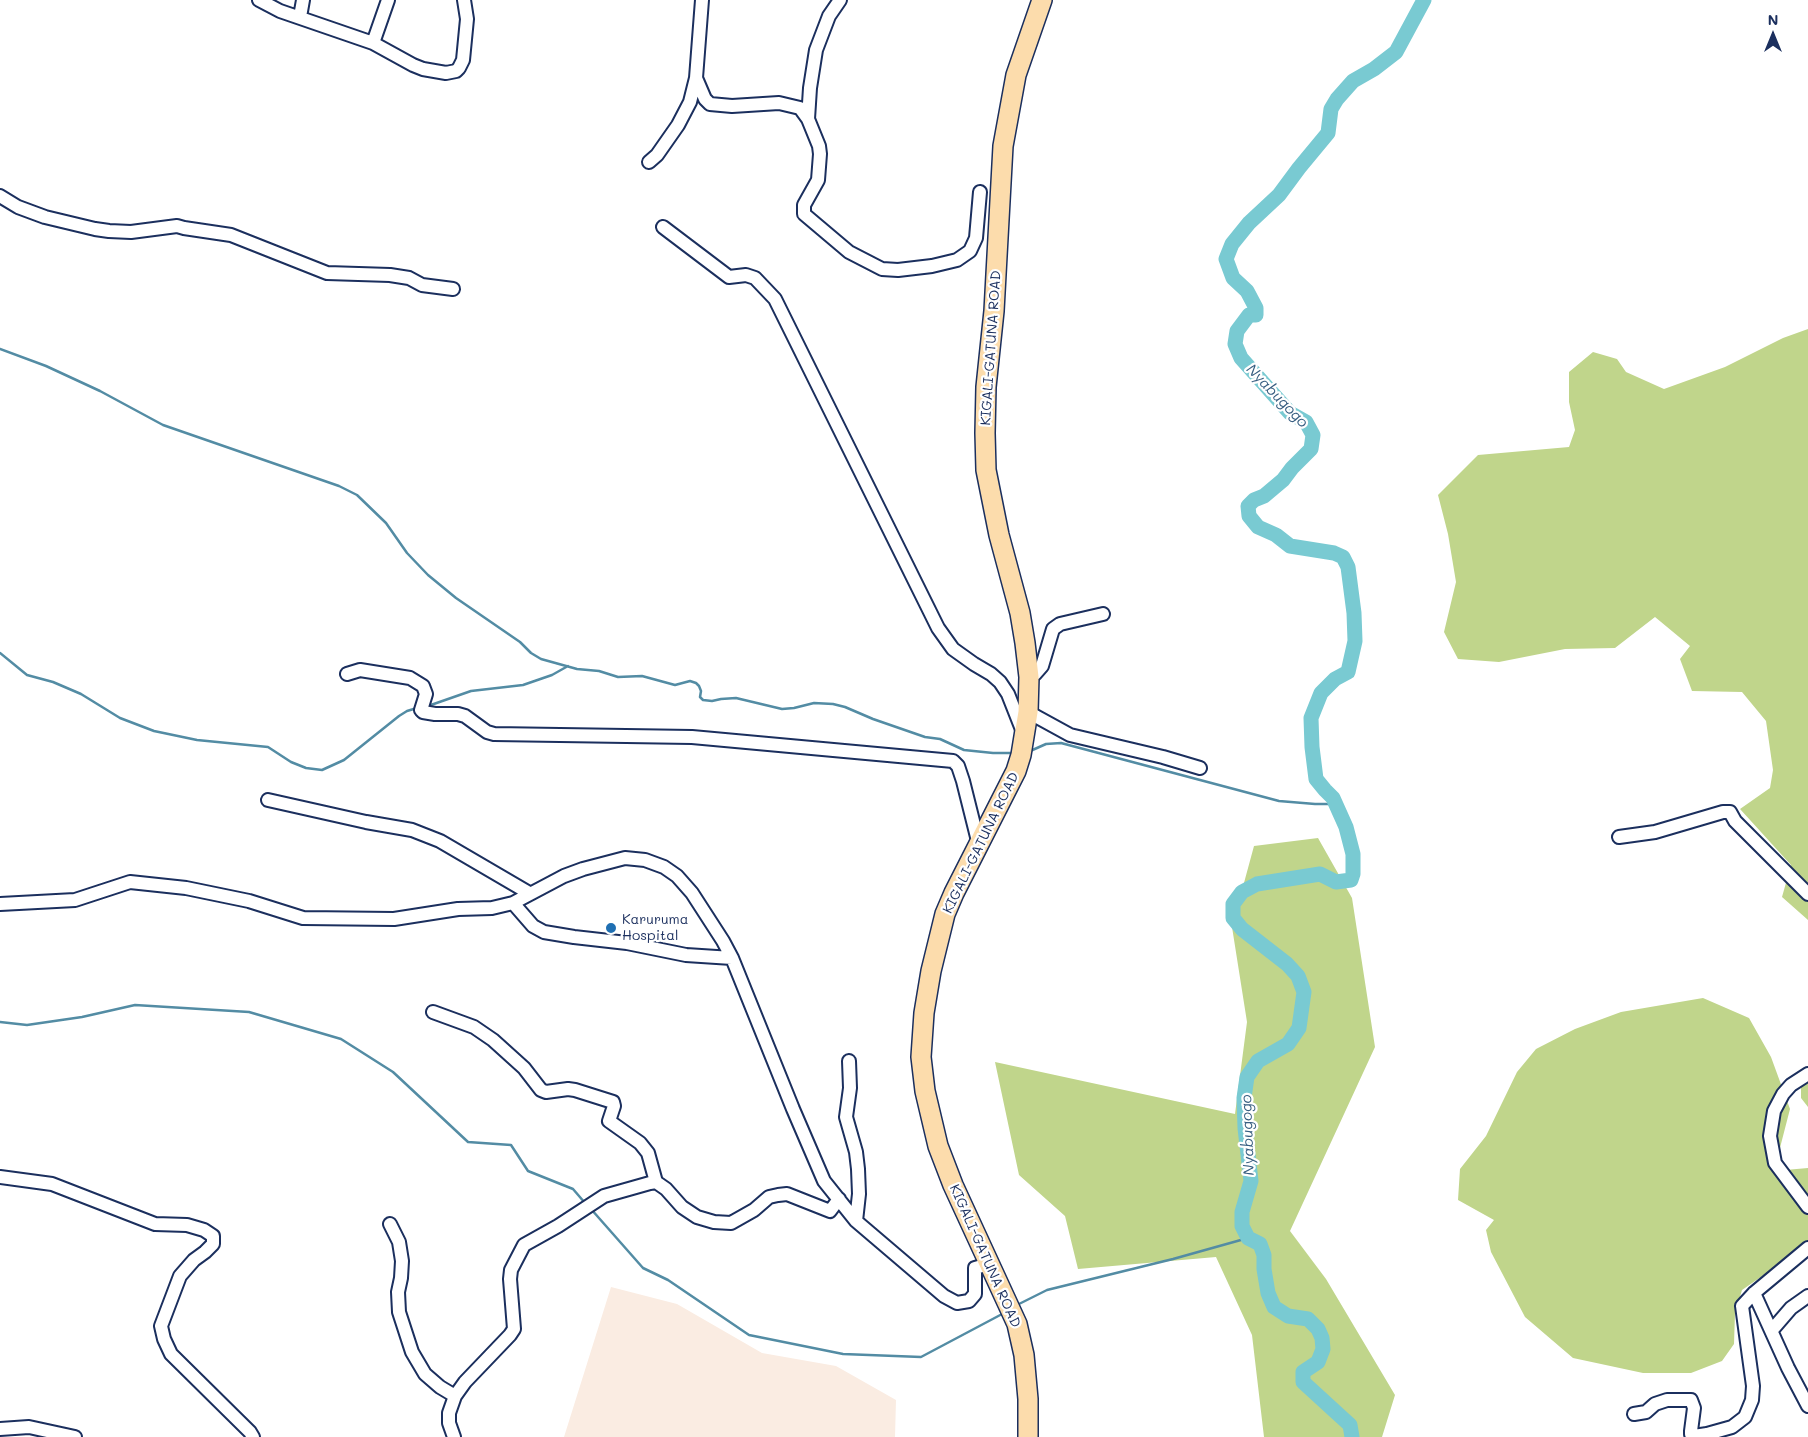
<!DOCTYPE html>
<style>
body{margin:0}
#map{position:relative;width:1808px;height:1437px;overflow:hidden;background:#fff;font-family:Mali,sans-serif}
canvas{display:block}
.north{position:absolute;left:1748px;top:10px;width:50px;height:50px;-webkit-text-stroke:4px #fff;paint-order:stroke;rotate:0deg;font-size:14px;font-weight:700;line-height:20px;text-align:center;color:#1b2f5e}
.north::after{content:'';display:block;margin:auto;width:18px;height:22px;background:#1b2f5e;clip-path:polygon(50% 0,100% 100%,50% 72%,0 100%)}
</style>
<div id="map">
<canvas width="1808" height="1437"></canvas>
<div class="north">N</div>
</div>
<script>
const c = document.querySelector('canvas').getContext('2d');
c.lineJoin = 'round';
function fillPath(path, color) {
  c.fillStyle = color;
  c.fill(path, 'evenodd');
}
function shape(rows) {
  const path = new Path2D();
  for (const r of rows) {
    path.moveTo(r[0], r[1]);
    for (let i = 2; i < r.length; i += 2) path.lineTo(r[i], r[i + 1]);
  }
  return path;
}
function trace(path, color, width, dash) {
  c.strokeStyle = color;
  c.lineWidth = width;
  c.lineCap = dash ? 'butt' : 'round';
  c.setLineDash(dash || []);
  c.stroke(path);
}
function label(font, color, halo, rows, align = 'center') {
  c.font = font + ' Mali,sans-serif';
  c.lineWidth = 4.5;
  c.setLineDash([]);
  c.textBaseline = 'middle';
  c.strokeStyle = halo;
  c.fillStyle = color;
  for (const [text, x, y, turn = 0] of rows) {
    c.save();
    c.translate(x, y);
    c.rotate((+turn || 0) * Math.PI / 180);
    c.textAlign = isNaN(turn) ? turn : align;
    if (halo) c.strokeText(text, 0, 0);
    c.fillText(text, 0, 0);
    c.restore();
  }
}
fillPath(shape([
 [611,1287,677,1304,762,1353,836,1366,896,1400,895,1437,564,1437]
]), '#faece2');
fillPath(shape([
 [1808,329,1808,920,1782,897,1791,865,1740,809,1770,788,1773,770,1766,721,1742,692,1692,691,1680,659,1690,646,1655,617,1615,648,1565,649,1499,662,1458,659,1444,632,1456,582,1448,534,1438,495,1478,455,1569,447,1575,430,1569,402,1569,372,1593,352,1617,359,1626,372,1664,389,1725,367,1783,338],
 [1318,838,1352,898,1375,1047,1290,1231,1326,1279,1395,1395,1382,1437,1264,1437,1252,1335,1216,1257,1078,1269,1065,1216,1019,1175,995,1062,1235,1114,1247,1022,1232,927,1254,846],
 [1703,998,1749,1018,1771,1057,1790,1109,1774,1171,1808,1168,1808,1256,1797,1252,1742,1290,1735,1313,1734,1344,1722,1361,1691,1373,1643,1373,1573,1358,1525,1317,1491,1252,1486,1230,1494,1220,1458,1200,1460,1169,1486,1136,1517,1072,1536,1049,1575,1029,1621,1012],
 [1808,1079,1808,1107,1801,1098,1801,1084]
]), '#c0d58b');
trace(shape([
 [0,349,46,366,100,391,163,425,339,486,357,495,386,523,407,553,428,575,456,598,520,642,531,653,541,659,577,669,599,671,618,677,642,676,675,685,690,681,696,683,699,686,701,691,700,697,703,700,712,701,721,699,736,698,782,709,794,708,814,703,833,704,845,707,873,719,925,737,940,739,964,750,993,753,1013,753],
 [0,653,27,675,53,682,81,694,120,718,154,731,197,740,268,747,291,762,306,768,322,770,344,760,399,716,407,711,417,708],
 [428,706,471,691,523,685,552,675,568,666],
 [1028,752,1046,744,1061,743,1279,801,1315,804,1337,804],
 [0,1022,27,1025,82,1017,135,1005,249,1012,341,1039,393,1072,468,1142,511,1145,528,1171,573,1189,585,1203],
 [591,1209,643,1268,668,1280,749,1335,843,1354,921,1357,1004,1313],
 [1017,1305,1047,1290,1173,1259,1248,1238]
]), '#538ca4', 2.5);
trace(shape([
 [1352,1437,1350,1425,1303,1382,1303,1372,1318,1362,1323,1349,1322,1338,1318,1329,1308,1319,1288,1316,1274,1307,1268,1293,1264,1269,1264,1255,1260,1244,1248,1238,1242,1226,1242,1212,1251,1181,1245,1128,1244,1098,1247,1077,1258,1061,1288,1044,1299,1028,1304,992,1298,976,1287,964,1242,929,1233,918,1233,904,1242,892,1257,884,1320,874,1336,882,1351,880,1353,874,1353,854,1346,827,1333,798,1325,790,1316,779,1312,747,1311,718,1321,693,1335,679,1348,672,1355,641,1354,613,1348,567,1343,557,1334,553,1290,546,1276,535,1258,527,1249,516,1248,506,1254,500,1264,496,1283,480,1292,468,1311,449,1313,435,1306,422,1290,413,1241,358,1235,344,1237,331,1249,315,1256,315,1256,308,1247,291,1233,278,1226,259,1232,244,1249,223,1279,195,1299,168,1328,133,1331,109,1337,99,1353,81,1374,69,1396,52,1424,0]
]), '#79cad2', 15);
const minor = shape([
 [259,0,280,11,373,43,413,65,423,69,446,73,456,71,459,68,463,60,467,19,464,0],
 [300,17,303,0],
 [373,43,388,0],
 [696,78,705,99,710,104,732,106,779,103,800,108,808,119,819,146,820,154,818,180,804,205,804,214,849,252,882,269,898,270,932,266,957,260,970,251,976,238,980,192],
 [808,119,810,88,816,50,829,16,840,0],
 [649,162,657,155,678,125,690,102,696,78,702,0],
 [0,196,18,207,45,217,95,229,109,231,131,232,177,226,184,228,231,235,327,273,390,275,409,278,422,285,453,289],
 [663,227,729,277,746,275,755,278,775,299,938,628,953,649,974,664,991,674,1000,682,1008,694,1023,732],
 [347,674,360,670,410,678,423,686,426,694,421,710,423,712,435,714,458,714,465,716,487,732,494,734,692,737,953,761,958,766,963,781,979,845],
 [1029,677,1035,674,1042,666,1053,629,1060,624,1103,614],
 [1028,712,1070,735,1163,757,1200,768],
 [268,800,366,822,412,830,440,841,529,893],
 [1619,837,1655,832,1723,812,1730,812,1735,821,1808,894],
 [513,903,533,926,544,932,574,937,627,943,686,955,732,958],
 [0,904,75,900,130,882,186,888,249,901,303,918,394,919,458,909,492,908,513,903,564,876,583,869,625,858,645,860,664,867,677,876,692,893,723,941,732,958,793,1109,824,1181,856,1221,944,1296,957,1303,969,1301,975,1294,975,1268,989,1264],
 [433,1012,474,1027,493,1040,524,1068,541,1090,546,1092,568,1089,575,1090,613,1102,614,1106,609,1121,640,1143,648,1153,656,1182],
 [849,1061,850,1088,846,1117,856,1152,858,1169,859,1194,856,1221],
 [1808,1074,1791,1085,1783,1094,1774,1111,1770,1136,1775,1163,1808,1207],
 [0,1177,52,1184,155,1224,187,1225,204,1230,213,1236,213,1244,205,1252,194,1260,180,1276,161,1326,164,1339,171,1354,250,1432,253,1437],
 [390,1224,399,1242,402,1261,401,1278,398,1292,399,1312,412,1352,425,1374,440,1387,455,1396],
 [1754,1293,1788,1368,1808,1406],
 [1772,1330,1791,1308,1808,1296],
 [1634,1414,1646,1412,1655,1404,1667,1400,1691,1400,1694,1408,1691,1431,1691,1434,1694,1436,1707,1434,1732,1427,1745,1417,1752,1400,1753,1386,1742,1306,1754,1293,1808,1248],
 [0,1429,29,1427,75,1437],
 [454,1437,449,1423,449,1413,455,1396,465,1382,510,1335,514,1329,510,1279,511,1270,524,1245,558,1226,604,1196,650,1183,656,1182,666,1189,682,1207,697,1217,714,1222,731,1223,754,1210,769,1197,778,1195,787,1194,830,1211,839,1199]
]);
const highway = shape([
 [1028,1437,1028,1399,1024,1355,1017,1324,953,1185,938,1146,925,1091,921,1057,924,1013,931,971,945,914,954,893,1016,771,1021,755,1028,712,1029,677,1025,643,1020,613,999,535,986,470,985,433,986,387,994,311,1003,146,1016,75,1042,0]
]);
trace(minor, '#1b2f5e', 16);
trace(highway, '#1b2f5e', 22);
trace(minor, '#fff', 12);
trace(highway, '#fcdcac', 19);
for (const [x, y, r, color] of [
 [611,928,6,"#1f6fb2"]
]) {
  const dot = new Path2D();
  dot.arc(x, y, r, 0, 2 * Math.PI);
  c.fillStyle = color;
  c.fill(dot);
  trace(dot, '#fff', 2);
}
label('14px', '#1b2f5e', '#fff', [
 ["KIGALI-GATUNA ROAD",991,348,-86],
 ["KIGALI-GATUNA ROAD",981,843,-64],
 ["KIGALI-GATUNA ROAD",985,1256,66]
]);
label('14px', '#1b2f5e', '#fff', [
 ["Karuruma",622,920],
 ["Hospital",622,936]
], 'left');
label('italic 15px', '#375e81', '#fff', [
 ["Nyabugogo",1277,396,46],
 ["Nyabugogo",1248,1135,-92]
]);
</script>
